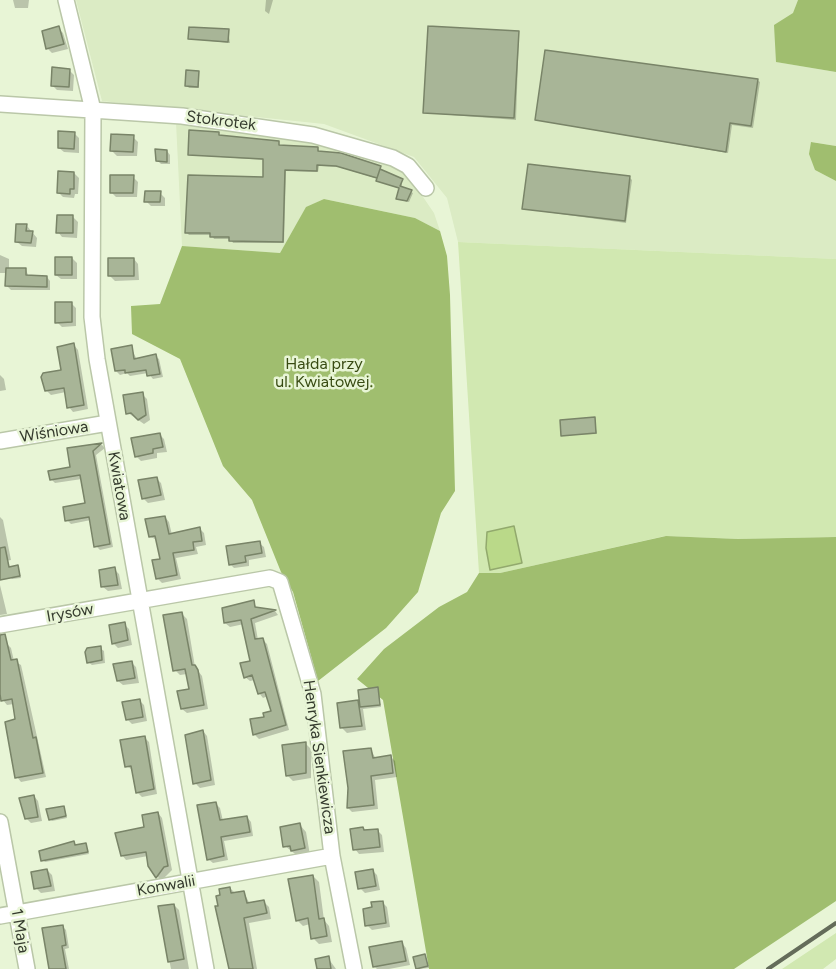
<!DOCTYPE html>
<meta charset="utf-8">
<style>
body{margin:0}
canvas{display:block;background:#e8f5d6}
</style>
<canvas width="836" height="969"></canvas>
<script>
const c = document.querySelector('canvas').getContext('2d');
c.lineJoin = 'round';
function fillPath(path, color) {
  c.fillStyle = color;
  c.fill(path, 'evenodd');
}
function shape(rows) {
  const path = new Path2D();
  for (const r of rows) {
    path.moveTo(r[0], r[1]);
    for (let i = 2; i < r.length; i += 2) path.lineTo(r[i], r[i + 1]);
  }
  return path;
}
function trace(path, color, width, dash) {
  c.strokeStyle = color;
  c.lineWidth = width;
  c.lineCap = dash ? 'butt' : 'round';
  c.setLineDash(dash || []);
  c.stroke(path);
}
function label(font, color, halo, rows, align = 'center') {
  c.font = font + ' Figtree,sans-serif';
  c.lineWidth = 5;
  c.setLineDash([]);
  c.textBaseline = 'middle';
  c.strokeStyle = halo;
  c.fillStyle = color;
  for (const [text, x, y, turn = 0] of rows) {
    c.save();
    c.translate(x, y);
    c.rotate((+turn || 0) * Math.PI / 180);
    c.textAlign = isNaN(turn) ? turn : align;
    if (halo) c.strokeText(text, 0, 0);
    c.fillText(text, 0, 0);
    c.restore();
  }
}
fillPath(shape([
 [76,0,798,0,777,62,836,72,836,146,812,142,815,170,836,181,836,259,458,242,447,198,414,157,324,124,102,101],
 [176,122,296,138,382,160,408,175,434,213,440,231,415,218,324,199,306,208,280,253,182,246]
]), '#dbebc4');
fillPath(shape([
 [458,242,836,259,836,537,738,539,665,536,500,573,479,573],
 [836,933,836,959,823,969,782,969]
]), '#d1e8b1');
fillPath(shape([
 [798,0,836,0,836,72,776,62,774,25,793,13],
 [811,142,836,146,836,181,815,170,809,154],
 [324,199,415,218,440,231,447,256,450,295,455,491,441,513,418,592,386,628,318,681,293,592,281,572,252,500,223,466,180,359,132,334,131,306,160,304,182,246,280,253,306,207],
 [666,536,738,539,836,537,836,901,734,969,429,969,383,700,357,679,384,649,439,607,467,592,479,573,500,573]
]), '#a0be6f');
const water = shape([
 [514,526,522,563,490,570,486,548,487,532,514,526]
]);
fillPath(water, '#bad989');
trace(water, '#92a96d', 1.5);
fillPath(shape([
 [13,0,29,0,28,8,15,8],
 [266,0,273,0,269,14,265,11],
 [58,28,63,33,68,49,52,53,47,48],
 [228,31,230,43,190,39],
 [519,33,516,120,425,113],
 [69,70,74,75,73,91,57,90,52,85],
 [199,73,199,88,189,88,187,86],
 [757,80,760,82,753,128,732,125,728,153,536,120],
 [74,133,79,138,79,153,64,152,59,148],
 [218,133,220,137,278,142,280,147,318,148,319,152,380,167,382,171,402,180,402,188,413,193,409,202,400,200,398,198,401,189,380,182,378,179,339,167,319,166,318,172,286,171,284,243,233,243,231,239,214,239,212,235,189,235,187,233,264,178,265,160,190,155],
 [133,137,138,142,137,156,117,156,112,151],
 [167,151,170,155,170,164,161,164,157,160],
 [74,173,79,178,78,194,75,194,74,198,63,197,58,192],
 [133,177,138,182,137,197,116,197,111,192],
 [630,178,632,180,626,223,524,209],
 [160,193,165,198,165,206,151,206,146,201],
 [73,217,78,222,77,238,62,237,58,232],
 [27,226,37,238,36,247,22,246,17,242],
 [0,255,9,259,9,270,26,270,29,277,47,277,50,281,50,290,11,290,7,286,7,273,0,273],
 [72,258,77,263,77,279,61,279,56,275],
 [134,259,138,264,139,280,115,281,110,276],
 [71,303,76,308,76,326,62,327,57,322],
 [74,345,78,350,88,409,73,412,69,407,66,392,51,395,46,390,63,371],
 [131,347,137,360,155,356,159,359,163,377,153,379,148,373,130,376,127,373,120,375,116,371],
 [0,375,4,379,6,390,0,391],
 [142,394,147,399,150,420,144,424,128,413],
 [594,419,597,434,563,435],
 [159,434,164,439,167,452,157,453,157,458,141,461,136,456],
 [102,445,105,448,96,455,113,547,100,550,96,546,91,520,71,524,67,520,87,504,82,479,55,483,51,479,72,468,69,450],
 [156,478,161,483,165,500,148,503,143,498],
 [0,517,3,520,11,560,0,562],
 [165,517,169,522,172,535,199,528,204,533,206,545,196,547,198,554,176,558,181,579,162,583,158,579,154,561,162,560,158,540,150,537],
 [259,543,264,547,266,557,249,560,249,566,234,568,230,564],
 [18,567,21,578,12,579,10,577],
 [114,569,119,574,122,589,108,591,103,587],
 [0,585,7,614,0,615],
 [253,602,258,609,275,611,278,615,255,623,258,640,262,639,267,644,289,730,259,739,254,734,273,712,268,696,263,698,259,693,255,680,250,681,245,677,252,662,244,624,230,627,225,623],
 [182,614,187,619,195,667,202,676,208,709,187,713,182,709,191,690,187,674,180,675,175,670],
 [124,624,129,629,132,645,118,648,113,643],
 [7,644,11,648,14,661,21,665,46,777,21,782,17,777,17,721,14,704,7,705,3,700,0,686,0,645],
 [100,648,104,651,105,663,92,665,88,662],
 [131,662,136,667,139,683,123,685,118,681],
 [377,689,381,707,363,709,366,730,347,733,342,728,358,702,362,706],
 [139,700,144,705,147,721,132,724,127,719],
 [203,731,207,736,215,785,200,788,195,783],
 [144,737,149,742,157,794,142,797,137,792,133,770,126,766],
 [305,743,311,749,311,778,293,781,287,775],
 [371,750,376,759,391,757,395,761,397,777,375,780,378,809,352,812,348,808],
 [34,796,38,801,42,821,31,823,26,818],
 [215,803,220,808,223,821,247,817,251,822,253,836,224,841,228,860,213,863,208,859],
 [64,807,67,818,52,821,50,819],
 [158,813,162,818,172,870,161,881,150,866,148,856,126,860,122,855],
 [300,825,306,832,310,855,299,857,285,846],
 [377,830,382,835,384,852,359,854,355,849],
 [73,842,76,846,85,844,89,854,45,862,43,860],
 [47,870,52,875,55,891,41,893,36,888],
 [372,870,377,875,380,890,365,893,360,888],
 [313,876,319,882,324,920,329,926,332,942,319,944,313,938,310,924,303,926,297,920],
 [230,888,236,894,244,893,250,904,264,902,269,907,271,919,249,923,257,969,230,969,219,907],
 [382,902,387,907,390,927,372,930,367,925,374,909],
 [174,905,179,910,189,969,171,969,159,908],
 [62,926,66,930,69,948,65,949,69,969,51,969],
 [402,943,406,948,410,965,389,969,377,969,374,966],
 [425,956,429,968,418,969,417,968],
 [328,958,336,969,318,969]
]), '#0003');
const building = shape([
 [59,26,64,44,46,49,42,31,59,26],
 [428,26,519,31,514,118,423,113,428,26],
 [189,27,229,29,228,42,188,39,189,27],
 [545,50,758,79,751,126,730,123,726,152,535,120,545,50],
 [52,67,70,69,69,87,51,86,52,67],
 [186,70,199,71,198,87,185,86,186,70],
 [189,130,219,132,219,135,279,141,279,145,318,147,318,151,341,153,381,166,377,178,336,166,317,165,317,171,285,170,283,242,229,241,229,237,210,237,210,233,185,233,188,175,263,177,263,159,188,155,189,130],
 [58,131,75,132,74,149,58,148,58,131],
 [111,134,134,135,133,152,110,151,111,134],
 [155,149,167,150,167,162,156,161,155,149],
 [528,164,630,176,625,221,522,209,528,164],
 [380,169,403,179,400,186,412,190,407,201,396,199,399,188,376,181,380,169],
 [58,171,74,172,74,189,70,189,70,194,57,193,58,171],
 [110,175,134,175,133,193,110,193,110,175],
 [145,191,161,191,160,202,144,202,145,191],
 [57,215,73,215,73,233,56,233,57,215],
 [16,224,27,224,26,231,33,231,31,243,15,242,16,224],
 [55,257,72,257,72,275,55,275,55,257],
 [108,258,134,258,134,276,108,276,108,258],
 [6,268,26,268,26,275,47,276,47,287,5,286,6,268],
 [55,302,72,302,72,322,55,323,55,302],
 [74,343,84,405,67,408,64,388,45,391,41,377,43,373,61,370,57,347,74,343],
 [132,345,134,359,156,354,160,374,147,376,146,370,125,373,125,370,115,371,111,349,132,345],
 [143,392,146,415,138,420,131,413,126,414,123,395,143,392],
 [595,417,596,433,561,436,560,420,595,417],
 [160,433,163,447,153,449,153,453,135,457,131,438,160,433],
 [102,443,93,451,110,544,94,547,89,517,65,521,63,507,85,503,80,475,50,480,48,471,70,467,67,448,102,443],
 [157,477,161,495,142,499,138,480,157,477],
 [165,516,169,534,200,527,202,541,193,542,194,550,173,553,177,575,156,579,152,560,160,559,155,536,149,537,145,519,165,516],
 [260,541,262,553,245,556,246,562,229,565,226,546,260,541],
 [5,547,9,567,18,565,20,576,0,580,0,548,5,547],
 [115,567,118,585,101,587,99,570,115,567],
 [254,600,255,607,276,610,251,619,255,639,263,638,286,725,253,735,250,719,264,717,263,713,271,711,265,692,258,694,252,675,244,678,240,663,250,661,241,620,224,623,222,608,254,600],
 [182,612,192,665,195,665,198,670,204,705,181,709,177,691,189,689,185,669,173,671,163,615,182,612],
 [125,622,128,640,112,644,109,625,125,622],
 [5,634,11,660,17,659,33,738,36,737,43,773,15,778,5,722,15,719,12,699,1,701,0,694,0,635,5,634],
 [101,646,102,660,87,663,85,652,87,648,101,646],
 [132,661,135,678,117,681,113,664,132,661],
 [378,687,380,705,360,707,358,690,378,687],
 [140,699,143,717,126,720,122,702,140,699],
 [358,700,362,726,340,728,337,703,358,700],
 [203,730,211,780,193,784,185,735,203,730],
 [145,736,154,789,136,793,131,766,125,767,120,740,145,736],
 [306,742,306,773,286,776,282,745,306,742],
 [371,748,373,758,391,755,393,773,371,776,374,805,347,808,348,788,343,751,371,748],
 [34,795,38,817,25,819,19,798,34,795],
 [216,802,220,820,247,816,250,832,221,837,224,856,207,860,197,805,216,802],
 [64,806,66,816,49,820,46,809,64,806],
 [158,812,168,866,164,867,156,878,148,866,146,852,121,856,115,833,144,827,142,815,158,812],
 [300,823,305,848,291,851,290,846,283,847,280,827,300,823],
 [363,827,364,830,378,829,380,847,353,850,350,829,363,827],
 [74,841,75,845,86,843,88,852,41,861,39,851,74,841],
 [47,869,51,886,34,889,31,872,47,869],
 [373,869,376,886,358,889,355,872,373,869],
 [313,875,319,919,324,918,327,936,311,939,308,918,296,921,288,879,313,875],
 [230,887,231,893,244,891,247,903,264,900,267,913,244,918,253,969,229,969,215,906,218,906,216,896,220,895,219,889,230,887],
 [383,901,386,923,365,926,363,909,372,907,371,902,383,901],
 [174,904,184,959,168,962,158,906,174,904],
 [63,925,66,945,62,946,66,969,49,969,42,928,63,925],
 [402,941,406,961,373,967,369,947,402,941],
 [425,954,428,966,416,969,413,957,425,954],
 [329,956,331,969,317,969,315,959,329,956]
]);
fillPath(building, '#a8b597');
trace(building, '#798468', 1.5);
const street = shape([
 [66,0,93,110,92,317,97,359,206,969],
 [0,104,182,116,313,135,393,158,408,166,426,188],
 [0,441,108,423],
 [0,625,270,578,280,582,313,694,332,856,354,969],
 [0,822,27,969],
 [0,916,332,856]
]);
trace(street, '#bac7a8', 18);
trace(street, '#fff', 15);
trace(shape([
 [768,969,836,923]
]), '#646c5a', 4);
label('16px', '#343a2d', '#e8f5d6', [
 ["Stokrotek",221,121,7],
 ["Wiśniowa",54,432,-9],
 ["Kwiatowa",119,486,80],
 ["Irysów",70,613,-10],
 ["Henryka Sienkiewicza",319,757,82],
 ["Konwalii",166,886,-10],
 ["1 Maja",20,931,80]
]);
label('16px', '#384b12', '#e8f5d6', [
 ["Hałda przy",324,364],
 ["ul. Kwiatowej.",324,382]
]);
</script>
